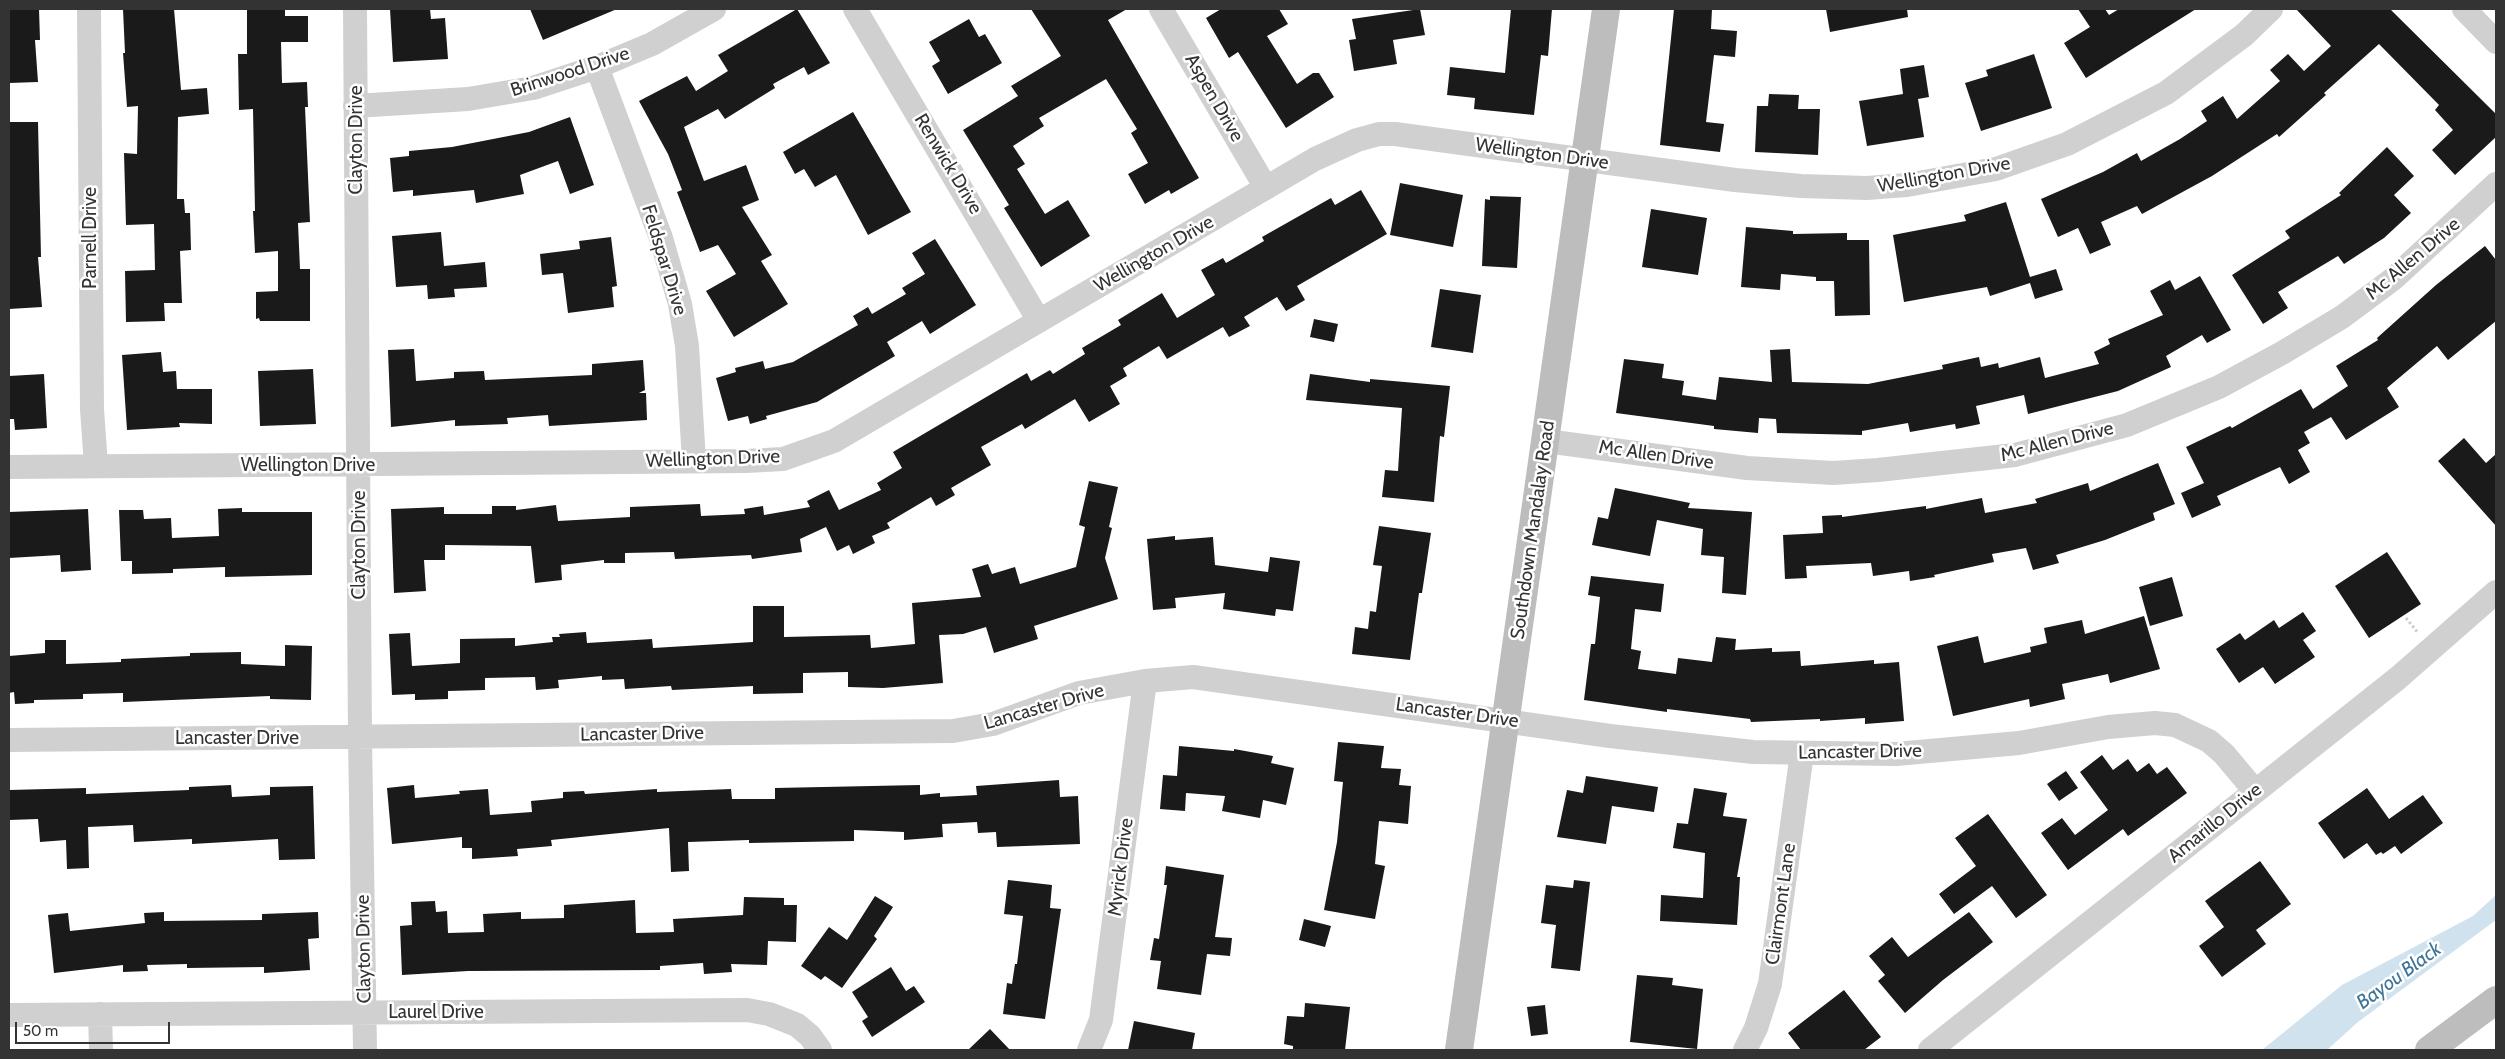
<!DOCTYPE html>
<style>
body{margin:0}
#map{position:relative;width:2505px;height:1059px;overflow:hidden;background:#fff;font-family:Cabin,sans-serif}
canvas{display:block}
.frame{position:absolute;inset:0;border:10px solid #333;pointer-events:none}
.scale{position:absolute;left:15px;top:1022px;width:155px;height:22px;box-sizing:border-box;border:2px solid #333;border-top:0;padding-left:6px;font-size:15px;line-height:18px;white-space:nowrap;color:#333;-webkit-text-stroke:4px #fff;paint-order:stroke}
</style>
<div id="map">
<canvas width="2505" height="1059"></canvas>
<div class="frame"></div>
<div class="scale">50 m</div>
</div>
<script>
const c = document.querySelector('canvas').getContext('2d');
c.lineJoin = 'round';
function fillPath(path, color) {
  c.fillStyle = color;
  c.fill(path, 'evenodd');
}
function shape(rows) {
  const path = new Path2D();
  for (const r of rows) {
    path.moveTo(r[0], r[1]);
    for (let i = 2; i < r.length; i += 2) path.lineTo(r[i], r[i + 1]);
  }
  return path;
}
function trace(path, color, width, dash) {
  c.strokeStyle = color;
  c.lineWidth = width;
  c.lineCap = dash ? 'butt' : 'round';
  c.setLineDash(dash || []);
  c.stroke(path);
}
function label(font, color, halo, rows, align = 'center') {
  c.font = font + ' Cabin,sans-serif';
  c.lineWidth = 5;
  c.setLineDash([]);
  c.textBaseline = 'middle';
  c.strokeStyle = halo;
  c.fillStyle = color;
  for (const [text, x, y, turn = 0] of rows) {
    c.save();
    c.translate(x, y);
    c.rotate((+turn || 0) * Math.PI / 180);
    c.textAlign = isNaN(turn) ? turn : align;
    if (halo) c.strokeText(text, 0, 0);
    c.fillText(text, 0, 0);
    c.restore();
  }
}
fillPath(shape([
 [2496,895,2496,920,2358,1022,2327,1050,2262,1050,2342,985,2473,916]
]), '#cfe2ee');
fillPath(shape([
 [9,9,39,9,40,40,35,40,38,82,9,83],
 [123,9,174,9,181,90,207,88,209,114,178,117,177,199,184,199,185,213,190,213,191,250,180,251,182,303,164,303,165,321,126,322,125,271,155,270,154,224,126,225,124,153,137,154,138,106,127,107,123,53,125,53],
 [247,9,285,9,285,16,308,16,308,42,281,42,282,83,307,82,308,107,305,107,310,222,298,223,300,269,310,269,310,321,260,321,259,318,256,319,256,292,278,291,278,251,255,253,253,211,255,211,253,109,239,110,238,54,247,54],
 [390,9,430,9,431,19,445,18,448,59,393,62],
 [530,9,617,9,543,40],
 [797,9,830,63,808,75,804,67,773,84,775,88,725,119,718,109,684,127,704,181,746,165,759,200,742,207,772,255,761,261,788,304,734,337,706,291,736,274,718,245,700,252,677,192,682,190,668,154,639,101,687,76,696,91,728,71,718,55],
 [1031,9,1127,9,1108,20,1199,178,1171,194,1169,190,1145,204,1128,174,1148,163,1131,133,1137,129,1106,79,1039,118,1044,126,1013,146,1025,164,1017,169,1045,214,1068,200,1090,236,1041,267,1004,208,1009,205,963,130,1018,96,1011,86,1061,56],
 [1221,9,1279,9,1288,24,1267,36,1297,84,1313,73,1319,73,1334,97,1286,128,1238,52,1229,58,1206,18],
 [1420,9,1425,35,1393,40,1397,64,1354,71,1349,40,1356,39,1352,19],
 [1511,9,1552,9,1548,56,1541,55,1534,115,1474,109,1475,98,1447,95,1450,67,1505,73],
 [1674,9,1712,9,1711,29,1737,31,1735,57,1714,55,1706,122,1724,124,1720,152,1660,145],
 [1826,9,1907,9,1908,17,1830,32],
 [2078,9,2105,9,2109,15,2119,9,2196,9,2086,78,2064,43,2090,27],
 [2296,9,2390,9,2496,114,2496,137,2455,175,2432,150,2453,130,2435,110,2439,105,2379,44,2324,93,2326,95,2279,137,2277,134,2212,176,2142,214,2137,206,2101,222,2111,245,2090,254,2078,228,2058,237,2041,199,2103,172,2137,153,2141,161,2180,139,2207,121,2201,111,2223,96,2237,119,2280,81,2270,70,2288,54,2304,71,2331,46],
 [969,19,979,37,985,34,1002,63,948,94,932,66,940,61,929,42],
 [2034,54,2052,108,1981,131,1965,83,1988,76,1986,70],
 [1924,65,1929,97,1918,99,1924,137,1867,146,1859,101,1903,94,1900,69],
 [1769,94,1799,95,1798,109,1820,109,1818,155,1755,152,1757,106,1768,106],
 [853,112,911,212,868,235,836,175,815,187,804,169,795,174,783,152],
 [570,117,594,185,570,194,558,161,520,175,524,194,476,203,474,190,413,196,413,190,393,192,390,158,409,156,409,151,452,147,529,132],
 [9,122,38,122,41,257,38,257,42,307,9,309],
 [2387,147,2414,176,2394,195,2411,213,2384,238,2344,264,2338,256,2278,292,2288,308,2263,324,2232,275,2290,238,2285,231,2341,195,2339,193],
 [1400,183,1463,195,1453,247,1390,235],
 [1361,190,1387,234,1297,286,1305,300,1286,311,1277,297,1244,317,1250,326,1229,337,1223,327,1167,359,1159,346,1123,368,1127,376,1110,386,1120,404,1089,422,1075,399,1025,429,1022,424,981,447,991,465,951,488,955,495,936,506,931,497,887,523,890,528,872,536,875,543,853,554,849,545,837,551,826,527,800,539,802,552,752,559,751,555,675,559,674,552,625,553,625,563,604,563,604,560,561,565,562,580,535,583,531,546,445,545,445,560,424,560,426,591,394,593,391,509,444,507,444,514,492,514,492,506,516,506,516,510,556,505,558,521,630,517,630,507,700,504,701,516,745,514,744,509,763,506,764,515,810,507,807,501,829,490,839,510,881,490,877,483,902,468,893,452,1027,373,1031,381,1050,370,1053,374,1085,354,1082,348,1121,325,1118,320,1162,293,1177,318,1215,295,1201,270,1223,258,1226,263,1264,241,1262,237,1331,198,1335,205],
 [1490,196,1521,197,1517,268,1482,266,1485,199,1490,200],
 [2006,202,2030,277,2056,269,2063,290,2035,299,2030,283,1990,296,1987,287,1904,302,1893,235,1966,221,1964,215],
 [1651,209,1707,218,1698,275,1642,267],
 [1746,227,1793,231,1793,234,1847,233,1847,240,1869,240,1870,315,1835,316,1834,281,1816,281,1816,277,1781,274,1780,290,1741,287],
 [441,232,444,266,485,262,487,287,454,289,455,297,428,299,427,285,396,287,392,236],
 [611,237,617,286,612,287,614,307,568,313,563,273,542,275,540,254,580,249,579,241],
 [935,239,976,305,930,334,922,321,887,342,895,356,817,402,766,416,767,419,750,424,748,416,728,421,716,378,736,372,735,368,763,361,765,369,793,362,858,325,853,316,868,307,872,314,906,294,902,288,925,274,912,253],
 [2485,246,2496,260,2496,321,2448,360,2437,346,2387,388,2399,407,2346,440,2331,417,2304,432,2310,443,2298,450,2310,472,2289,484,2280,467,2217,496,2221,505,2192,518,2181,493,2204,483,2186,447,2230,426,2232,428,2301,389,2313,409,2348,386,2336,366,2378,340,2377,338,2436,285],
 [2200,276,2231,330,2207,343,2202,335,2166,356,2171,367,2118,391,2028,414,2024,395,1976,406,1980,424,1956,429,1955,424,1910,432,1908,423,1862,431,1862,435,1777,433,1776,419,1759,418,1758,433,1714,429,1714,426,1616,413,1624,359,1664,364,1662,378,1684,381,1682,395,1716,400,1719,377,1772,382,1770,350,1790,349,1792,382,1868,384,1943,369,1942,365,1979,357,1981,367,1998,363,1999,368,2040,357,2045,378,2099,364,2094,352,2110,344,2108,339,2163,315,2150,291,2170,280,2175,290],
 [1440,289,1481,295,1473,353,1431,347],
 [1314,319,1338,324,1334,342,1310,337],
 [414,349,416,381,454,378,454,372,484,371,485,380,592,375,592,364,643,360,645,390,639,393,646,393,647,420,549,426,548,415,507,418,508,424,455,426,455,420,391,427,388,350],
 [161,352,163,372,176,371,177,389,212,389,212,424,179,423,180,427,127,430,122,355],
 [313,369,316,424,260,426,258,371],
 [44,374,47,428,15,430,14,419,9,419,9,376],
 [1310,374,1370,382,1370,379,1450,386,1444,437,1440,436,1434,502,1382,497,1385,470,1398,471,1402,408,1306,400],
 [2464,438,2486,463,2496,454,2496,526,2438,461],
 [2158,463,2175,504,2153,513,2155,520,2105,540,2056,555,2059,563,2033,570,2026,548,1992,554,1994,562,1934,575,1935,577,1910,581,1909,571,1873,576,1871,563,1806,566,1807,578,1785,579,1783,535,1823,533,1822,516,1842,515,1842,517,1926,506,1926,509,1982,498,1985,513,2037,503,2035,499,2088,483,2090,491],
 [1089,481,1118,487,1109,527,1112,528,1105,558,1118,599,1034,626,1038,639,994,653,986,627,963,634,939,635,943,683,883,688,848,687,848,672,803,673,803,693,753,694,753,686,672,690,671,686,625,689,624,679,602,680,602,676,558,680,559,688,536,690,535,677,485,678,485,690,448,691,448,699,415,700,415,694,392,695,389,634,410,633,412,666,460,663,460,639,515,638,515,646,553,642,552,637,560,637,559,634,586,632,587,643,652,639,653,648,753,642,753,606,784,606,784,637,870,635,871,648,915,644,912,603,981,597,972,569,988,564,992,574,1015,567,1020,584,1076,567,1085,527,1079,525],
 [1615,488,1690,503,1688,508,1752,512,1746,595,1722,593,1724,557,1701,555,1703,529,1657,520,1650,556,1592,545,1598,517,1608,519],
 [242,508,242,512,312,512,312,575,225,577,225,567,173,569,173,573,132,574,132,561,121,561,119,510,143,510,144,519,171,518,172,538,219,536,218,509],
 [88,509,91,570,61,572,60,555,9,558,9,512],
 [1379,526,1431,533,1422,593,1419,593,1410,660,1352,654,1355,627,1368,629,1370,611,1376,612,1382,566,1373,565],
 [1175,536,1175,540,1213,537,1215,565,1268,572,1270,557,1300,561,1293,611,1276,609,1275,616,1223,609,1225,593,1175,598,1176,608,1153,610,1147,539],
 [2387,552,2421,604,2369,638,2335,586],
 [1591,576,1664,584,1661,612,1635,609,1631,649,1641,651,1638,669,1676,674,1678,658,1712,662,1716,637,1736,639,1735,650,1772,648,1772,652,1800,651,1801,666,1874,660,1874,664,1899,662,1904,721,1865,724,1865,718,1820,721,1820,719,1751,722,1750,719,1667,709,1667,712,1584,700,1591,644,1595,644,1600,597,1588,595],
 [2172,577,2183,616,2150,626,2139,587],
 [2303,612,2316,631,2303,640,2315,657,2275,684,2263,667,2239,683,2216,649,2240,633,2245,640,2274,620,2279,628],
 [2144,616,2160,669,2110,683,2108,674,2062,684,2065,699,2030,707,2029,699,1953,716,1937,646,1978,636,1984,663,2031,652,2030,647,2047,643,2044,628,2082,620,2085,634],
 [45,640,66,640,66,664,121,662,121,659,190,656,190,653,241,652,241,664,285,666,285,645,312,646,311,700,270,699,270,696,123,702,123,693,83,694,83,699,34,700,34,703,15,704,14,692,9,693,9,656,45,653],
 [1338,742,1384,746,1381,768,1401,769,1399,785,1411,786,1408,824,1379,821,1375,864,1385,866,1375,919,1324,910,1337,842,1343,782,1334,781],
 [1179,746,1234,751,1234,749,1273,756,1271,763,1294,768,1286,805,1263,800,1260,818,1222,811,1225,796,1186,793,1185,811,1160,809,1163,775,1177,776],
 [2102,755,2113,770,2128,759,2137,772,2149,763,2157,774,2167,767,2187,793,2128,836,2123,829,2068,870,2041,833,2062,818,2075,835,2108,810,2080,772],
 [2066,771,2078,788,2059,801,2047,784],
 [1586,776,1658,787,1654,812,1612,806,1606,844,1557,837,1567,790,1583,793],
 [1059,780,1060,797,1078,796,1080,844,997,847,996,832,978,833,977,822,942,824,943,837,904,840,904,832,854,830,854,841,749,843,749,840,688,842,689,871,671,872,669,828,551,840,552,846,517,849,518,856,472,859,472,848,462,848,462,837,392,844,387,788,414,785,415,798,460,794,459,791,488,789,490,815,532,812,531,801,563,798,563,792,584,791,585,794,657,789,657,792,731,789,732,799,775,799,775,788,920,785,920,795,940,793,940,797,977,795,976,786],
 [231,785,232,797,270,795,270,787,313,786,315,859,279,860,278,839,192,844,192,839,134,842,133,825,88,827,89,868,67,869,66,840,40,842,38,819,9,820,9,790,86,788,86,794,189,790,189,787],
 [1694,788,1727,793,1723,816,1747,819,1737,877,1740,877,1737,925,1660,921,1661,895,1703,898,1705,853,1673,848,1677,823,1688,824],
 [2367,788,2389,819,2423,795,2443,823,2401,854,2395,846,2383,854,2381,852,2376,855,2367,843,2344,859,2318,823],
 [1988,814,2047,895,2016,918,1992,886,1954,914,1939,894,1976,866,1955,838],
 [2260,861,2291,904,2256,930,2266,944,2222,977,2199,946,2224,927,2205,901],
 [1166,866,1224,875,1215,937,1232,938,1230,956,1207,954,1201,995,1157,989,1161,961,1150,960,1154,938,1159,939,1167,885,1164,885],
 [1008,880,1052,885,1050,908,1061,909,1045,1019,1003,1014,1007,983,1012,984,1015,964,1017,964,1023,916,1004,914],
 [1574,880,1590,882,1580,971,1551,968,1556,925,1541,923,1546,885,1573,888],
 [875,896,893,907,874,936,877,939,842,988,825,976,821,980,801,966,829,927,847,940],
 [744,897,784,898,784,905,797,905,796,942,768,941,767,965,731,964,732,972,704,974,703,963,660,966,660,970,468,971,402,975,400,926,412,925,411,902,435,901,436,912,447,911,448,933,484,932,483,914,521,912,521,919,564,918,564,905,635,900,636,933,674,932,673,919,743,915],
 [164,912,164,921,262,920,262,914,318,912,319,938,308,939,310,970,264,973,264,967,187,968,187,964,147,965,148,971,123,972,123,965,54,973,48,915,68,913,70,931,145,923,144,913],
 [1969,912,1993,942,1943,980,1905,1013,1878,981,1885,975,1869,956,1892,937,1908,957],
 [1304,919,1331,926,1325,947,1299,940],
 [891,967,906,991,914,986,925,1002,872,1037,862,1021,868,1017,852,992],
 [1637,975,1673,978,1672,985,1703,989,1697,1049,1630,1042],
 [1844,990,1881,1037,1864,1050,1801,1050,1788,1033],
 [1305,1003,1350,1007,1345,1050,1293,1050,1293,1046,1284,1044,1287,1016,1304,1017],
 [1545,1005,1548,1034,1531,1036,1527,1007],
 [1134,1021,1195,1033,1192,1050,1128,1050],
 [990,1029,1010,1050,968,1050]
]), '#1a1a1a');
trace(shape([
 [2406,618,2418,633]
]), '#cdcdcd', 3, [2.5, 2.5]);
trace(shape([
 [89,9,92,409,96,466],
 [355,9,360,738,365,1050],
 [855,9,1039,321],
 [1161,9,1266,188],
 [2464,9,2496,42],
 [597,67,661,238,680,304,687,346,694,461],
 [355,106,468,99,533,88,597,67,652,44,714,9],
 [1546,441,1747,468,1833,473,1878,470,2015,455,2127,425,2219,387,2282,353,2342,317,2393,279,2496,184],
 [9,467,746,461,783,459,834,441,1315,159,1357,140,1379,134,1395,134,1735,180,1801,186,1867,188,1907,185,1996,169,2067,144,2166,93,2244,35,2271,9],
 [9,740,953,731,993,724,1079,693,1145,681,1193,677,1610,736,1753,752,1896,754,2019,743,2108,727,2155,723,2175,725,2209,741,2224,754,2255,791],
 [100,1014,101,1050],
 [9,1015,747,1010,769,1014,797,1025,810,1036,820,1050],
 [1089,1050,1101,1020,1145,681],
 [1745,1050,1756,1028,1770,984,1802,753],
 [1930,1050,2398,678,2496,592]
]), '#d0d0d0', 24);
trace(shape([
 [1459,1050,1606,9],
 [2429,1050,2496,1000]
]), '#bdbdbd', 28);
label('19px', '#333', '#fff', [
 ["Brinwood Drive",570,72,-18],
 ["Aspen Drive",1214,98,60],
 ["Clayton Drive",356,140,-90],
 ["Wellington Drive",1542,154,8],
 ["Renwick Drive",948,164,59],
 ["Wellington Drive",1944,175,-10],
 ["Parnell Drive",90,238,-90],
 ["Wellington Drive",1154,254,-30],
 ["Mc Allen Drive",2413,259,-40],
 ["Feldspar Drive",664,260,73],
 ["Mc Allen Drive",2057,442,-14],
 ["Mc Allen Drive",1656,455,8],
 ["Wellington Drive",713,459,-2],
 ["Wellington Drive",308,465],
 ["Southdown Mandalay Road",1533,530,-82],
 ["Clayton Drive",359,545,-90],
 ["Lancaster Drive",1044,707,-16],
 ["Lancaster Drive",1457,713,8],
 ["Lancaster Drive",642,734,-1],
 ["Lancaster Drive",237,738],
 ["Lancaster Drive",1860,752,-1],
 ["Amarillo Drive",2215,823,-39],
 ["Myrick Drive",1121,867,-83],
 ["Clairmont Lane",1781,904,-82],
 ["Clayton Drive",364,949,-91],
 ["Laurel Drive",436,1012]
]);
label('italic 20px', '#3f7597', '#fff', [
 ["Bayou Black",2399,976,-36]
]);
</script>
